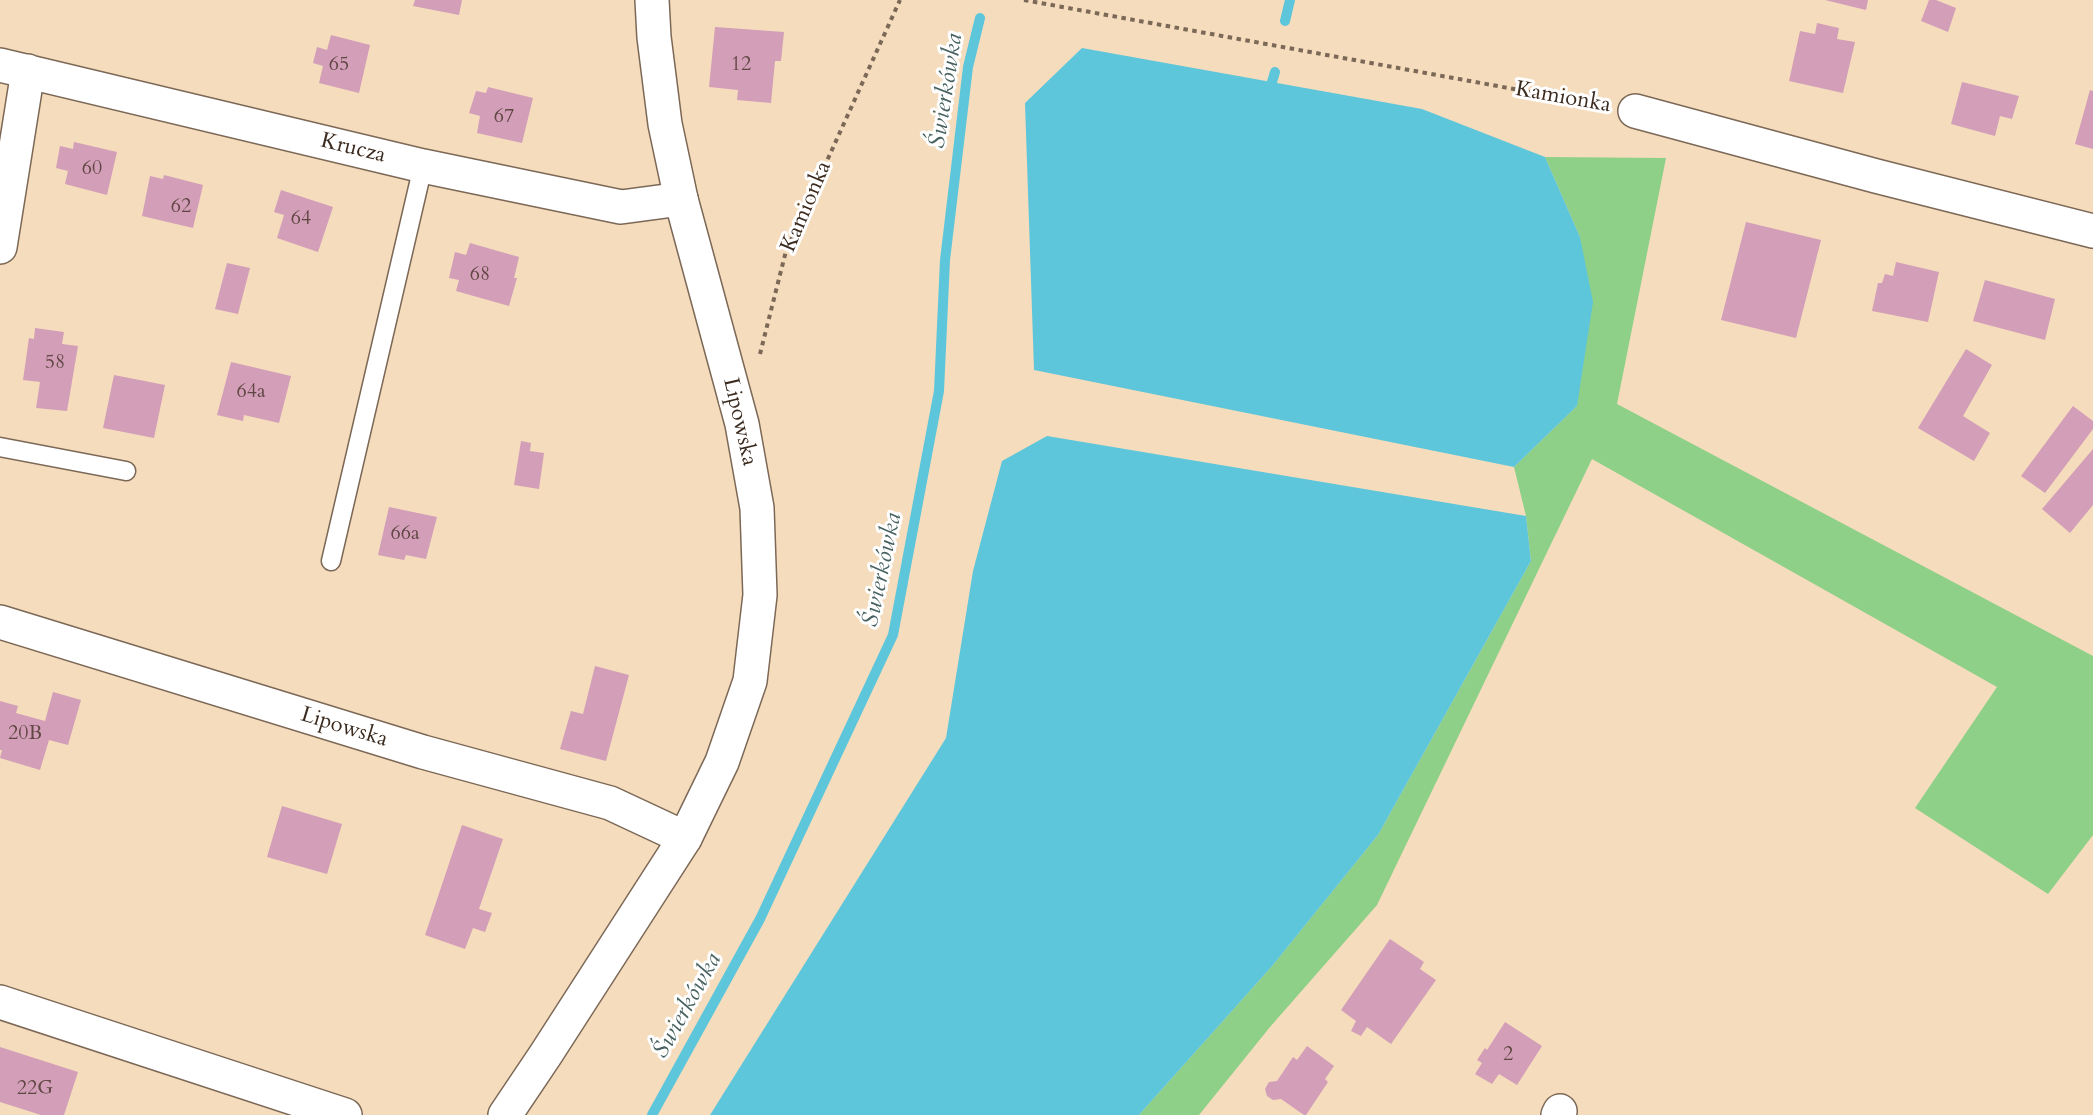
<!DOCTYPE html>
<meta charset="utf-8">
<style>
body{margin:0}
canvas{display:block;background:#f4dcbd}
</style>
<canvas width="2093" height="1115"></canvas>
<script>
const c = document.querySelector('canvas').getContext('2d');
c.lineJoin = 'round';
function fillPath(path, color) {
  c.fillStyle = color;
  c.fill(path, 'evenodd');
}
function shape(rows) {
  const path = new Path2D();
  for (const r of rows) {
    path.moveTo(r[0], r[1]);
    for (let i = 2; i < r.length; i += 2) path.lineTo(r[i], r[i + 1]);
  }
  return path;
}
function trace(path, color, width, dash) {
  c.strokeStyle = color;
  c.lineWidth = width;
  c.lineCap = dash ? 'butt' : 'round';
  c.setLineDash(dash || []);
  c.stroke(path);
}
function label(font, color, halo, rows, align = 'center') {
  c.font = font + ' Cardo,serif';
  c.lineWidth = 6;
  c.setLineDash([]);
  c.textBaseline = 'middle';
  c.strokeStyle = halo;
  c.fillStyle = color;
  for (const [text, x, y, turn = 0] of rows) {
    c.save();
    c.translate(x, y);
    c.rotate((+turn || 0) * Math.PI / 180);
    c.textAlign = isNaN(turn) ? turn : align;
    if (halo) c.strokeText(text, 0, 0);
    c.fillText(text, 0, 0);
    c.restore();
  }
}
fillPath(shape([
 [1545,157,1666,158,1617,404,2093,656,2093,835,2048,894,1915,808,1997,687,1592,459,1377,905,1270,1027,1199,1115,1139,1115,1273,965,1378,835,1531,561,1526,516,1514,467,1577,406,1580,237]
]), '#8ed088');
fillPath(shape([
 [1082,48,1422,109,1545,157,1580,237,1593,302,1577,406,1514,467,1034,370,1025,103],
 [1047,436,1526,516,1531,561,1378,835,1273,965,1139,1115,710,1115,946,738,973,571,1002,461]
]), '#5ec6da');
trace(shape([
 [1285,21,1290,0],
 [1272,82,1275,72],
 [652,1115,760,919,893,635,939,391,945,260,968,67,980,18]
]), '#5ec6da', 10);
fillPath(shape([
 [415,0,462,0,459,15,413,6],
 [1825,0,1868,0,1866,10],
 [1929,0,1936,0,1956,8,1948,32,1921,21],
 [1817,23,1839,28,1837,39,1855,42,1843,93,1789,81,1800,31,1815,34],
 [715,27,784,32,781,61,775,61,771,103,737,100,738,90,709,87],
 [331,35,370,45,359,93,319,83,323,66,313,63,317,47,327,50],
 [1962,82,2019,96,2012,119,2000,116,1995,136,1951,124],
 [488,87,533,98,522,143,477,133,480,116,469,113,476,91,486,93],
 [2090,90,2093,91,2093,149,2075,144],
 [74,142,117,152,107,195,65,184,68,171,56,168,60,146,73,149],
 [164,175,203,185,193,228,142,216,150,176,163,179],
 [281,190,333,207,318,252,277,238,284,215,274,212],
 [1746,222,1821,240,1796,338,1721,320],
 [470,243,519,257,514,278,517,278,509,306,456,291,459,280,449,278,455,252,466,255],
 [1896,262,1939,272,1928,322,1872,311,1878,283,1882,283,1885,274,1893,276],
 [227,263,250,268,238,314,215,309],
 [1985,280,2055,299,2045,340,1973,321],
 [35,328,64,332,62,344,78,346,67,411,36,408,40,382,23,380,29,338,34,339],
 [1966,349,1992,365,1963,416,1990,433,1974,461,1918,428],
 [231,362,291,376,279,423,244,415,243,421,217,415],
 [114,375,165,385,154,438,103,428],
 [2073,406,2093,421,2093,429,2045,493,2021,476],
 [521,441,531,443,530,451,544,453,539,489,514,485],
 [2093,449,2093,505,2070,533,2042,509],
 [389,507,437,517,426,559,406,555,404,560,378,555],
 [595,666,629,675,606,761,560,749,571,711,583,714],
 [53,692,81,700,68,745,49,740,40,770,0,758,2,750,0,750,0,701,18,706,16,713,45,721],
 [282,806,342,824,327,874,267,857],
 [462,825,503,839,479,909,492,913,485,932,473,928,465,949,425,935],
 [1390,939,1424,962,1420,969,1436,980,1391,1044,1367,1027,1361,1036,1351,1031,1356,1021,1341,1010],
 [1505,1022,1542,1046,1517,1085,1499,1074,1492,1084,1475,1074,1482,1063,1477,1060,1485,1048,1487,1050],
 [1307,1046,1334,1066,1325,1079,1328,1082,1306,1115,1304,1115,1281,1099,1273,1100,1267,1096,1265,1089,1269,1082,1277,1081,1293,1057,1297,1060],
 [0,1047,78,1072,64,1115,41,1115,0,1102]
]), '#d39eb8');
const service = shape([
 [0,447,126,471],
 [331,561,423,166]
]);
const minor = shape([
 [0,65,423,166,621,207,681,199],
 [1635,111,1876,176,2093,231],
 [0,247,28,71],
 [0,622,423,752,610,803,685,838],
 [0,1002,345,1115],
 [1558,1115,1560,1111]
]);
const tertiary = shape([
 [505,1115,546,1054,685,838,722,762,750,681,760,595,757,508,742,424,681,199,665,124,654,37,652,0]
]);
trace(service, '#7c6856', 21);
trace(minor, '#7c6856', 36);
trace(tertiary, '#7c6856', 36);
trace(shape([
 [1024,0,1602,105],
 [760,354,786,251,900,0]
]), '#7c6856', 4, [4.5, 4.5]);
trace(service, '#fff', 18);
trace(minor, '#fff', 33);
trace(tertiary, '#fff', 33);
label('20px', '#614744', null, [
 ["65",339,65],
 ["12",741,65],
 ["67",504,117],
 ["60",92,169],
 ["62",181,207],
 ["64",301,219],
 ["68",480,275],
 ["58",55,363],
 ["64a",251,392],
 ["66a",405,534],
 ["20B",25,734],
 ["2",1508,1055],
 ["22G",35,1089]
]);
label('22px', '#3b2a1e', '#fff', [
 ["Kamionka",1563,98,10],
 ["Krucza",353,149,14],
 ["Kamionka",807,207,-67],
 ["Lipowska",739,422,77],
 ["Lipowska",344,728,17]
]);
label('italic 24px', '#476160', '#fff', [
 ["Świerkówka",947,91,-81],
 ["Świerkówka",883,570,-78],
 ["Świerkówka",688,1006,-61]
]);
</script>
